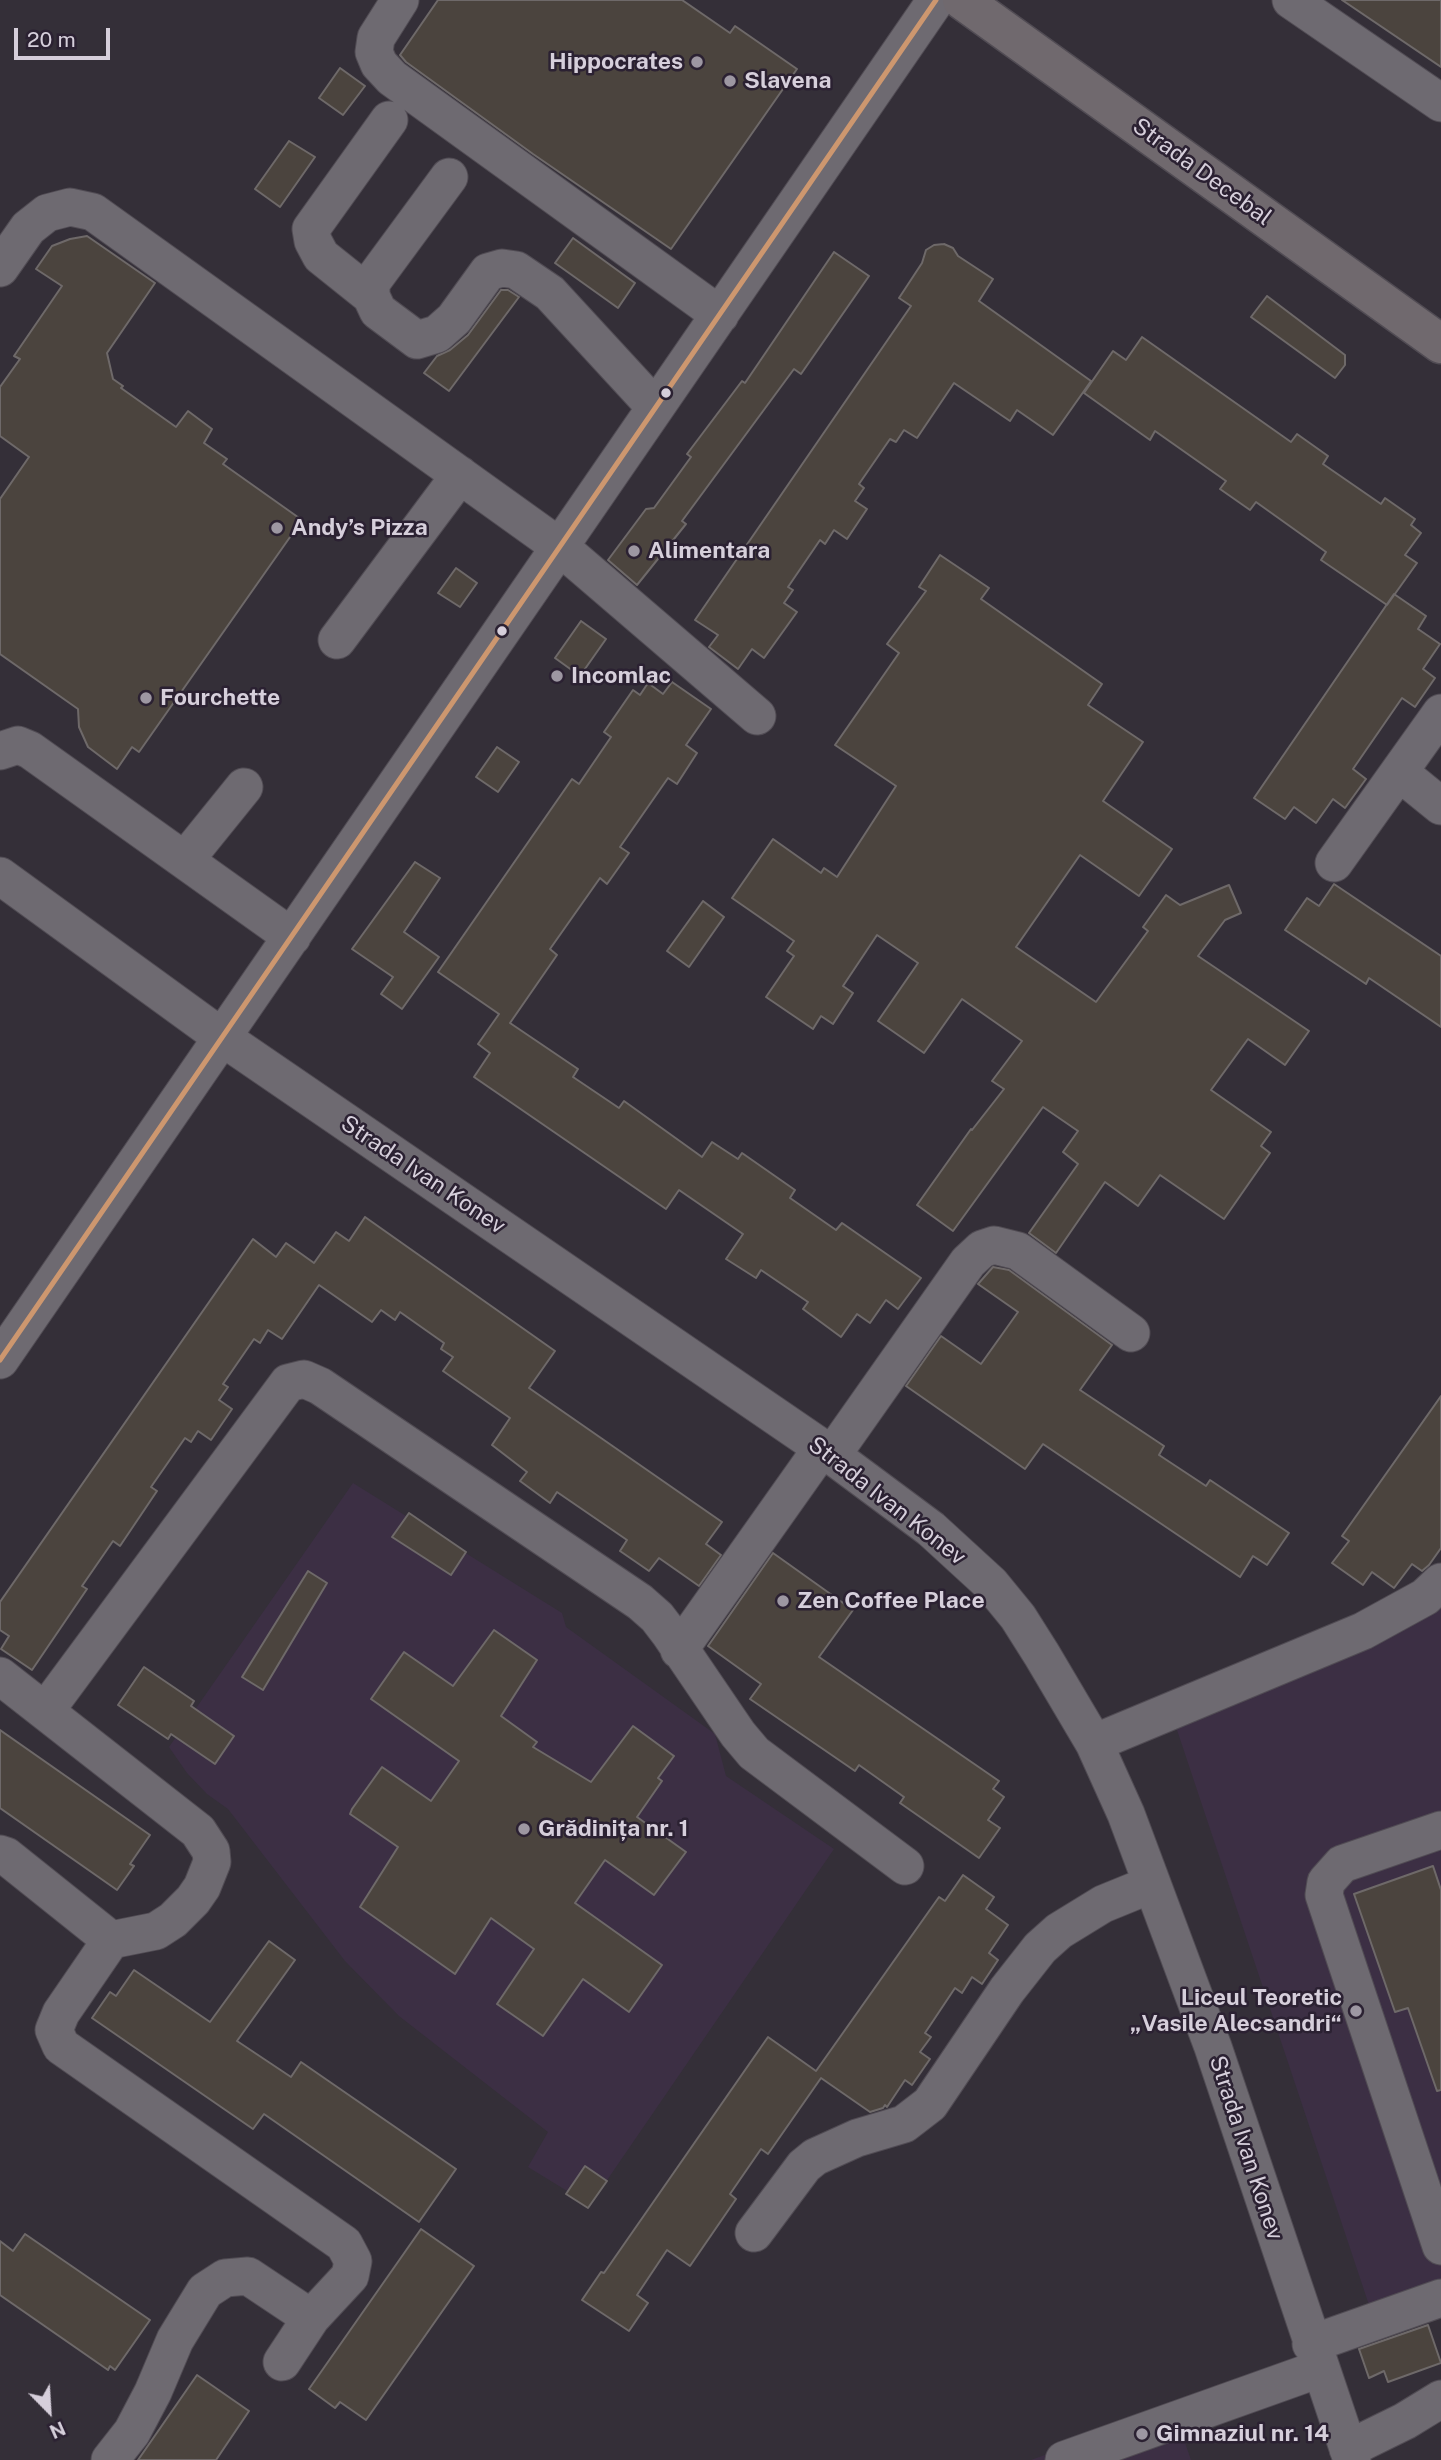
<!DOCTYPE html>
<meta charset="utf-8">
<style>
body{margin:0}
#map{position:relative;width:1441px;height:2460px;overflow:hidden;background:#342f38;font-family:"Public Sans",sans-serif}
canvas{display:block}
.north{position:absolute;left:14px;top:2376px;width:70px;height:70px;-webkit-text-stroke:5px #2b2132;paint-order:stroke;rotate:156deg;font-size:19px;font-weight:700;line-height:28px;text-align:center;color:#d6cfdb}
.north::after{content:'';display:block;margin:auto;width:24px;height:32px;background:#d6cfdb;clip-path:polygon(50% 0,100% 100%,50% 72%,0 100%)}
.scale{position:absolute;left:14px;top:28px;width:96px;height:32px;box-sizing:border-box;border:4px solid #d6cfdb;border-top:0;padding-left:9px;font-size:21px;line-height:24px;white-space:nowrap;color:#d6cfdb;-webkit-text-stroke:5px #2b2132;paint-order:stroke}
</style>
<div id="map">
<canvas width="1441" height="2460"></canvas>
<div class="north">N</div>
<div class="scale">20 m</div>
</div>
<script>
const c = document.querySelector('canvas').getContext('2d');
c.lineJoin = 'round';
function fillPath(path, color) {
  c.fillStyle = color;
  c.fill(path, 'evenodd');
}
function shape(rows) {
  const path = new Path2D();
  for (const r of rows) {
    path.moveTo(r[0], r[1]);
    for (let i = 2; i < r.length; i += 2) path.lineTo(r[i], r[i + 1]);
  }
  return path;
}
function trace(path, color, width, dash) {
  c.strokeStyle = color;
  c.lineWidth = width;
  c.lineCap = dash ? 'butt' : 'round';
  c.setLineDash(dash || []);
  c.stroke(path);
}
function label(font, color, halo, rows, align = 'center') {
  c.font = font + ' "Public Sans",sans-serif';
  c.lineWidth = 5;
  c.setLineDash([]);
  c.textBaseline = 'middle';
  c.strokeStyle = halo;
  c.fillStyle = color;
  for (const [text, x, y, turn = 0] of rows) {
    c.save();
    c.translate(x, y);
    c.rotate((+turn || 0) * Math.PI / 180);
    c.textAlign = isNaN(turn) ? turn : align;
    if (halo) c.strokeText(text, 0, 0);
    c.fillText(text, 0, 0);
    c.restore();
  }
}
fillPath(shape([
 [353,1483,562,1613,566,1627,715,1734,726,1776,834,1849,590,2205,528,2167,548,2132,399,2016,345,1961,228,1809,207,1794,187,1773,169,1747],
 [1441,1596,1441,2311,1372,2314,1171,1712],
 [1173,2408,1191,2460,1031,2460]
]), '#3c2f44');
const building = shape([
 [438,0,682,0,730,33,735,26,797,69,671,249,533,154,406,62,400,55,438,0],
 [1342,0,1441,0,1441,67,1342,0],
 [340,68,365,86,343,115,319,98,340,68],
 [289,141,315,157,280,207,255,189,289,141],
 [87,236,155,283,107,353,113,379,123,386,121,388,176,427,188,411,212,429,204,443,227,459,223,464,302,520,139,752,132,747,117,769,88,747,79,727,78,709,0,654,0,499,29,457,0,436,0,387,20,359,14,356,62,286,36,269,52,246,70,239,87,236],
 [573,238,635,283,618,308,555,263,573,238],
 [944,244,953,248,958,256,993,279,979,301,1091,381,1053,435,1017,410,1010,421,954,383,917,438,904,430,896,442,890,439,859,484,864,488,855,501,867,509,847,539,834,530,825,544,820,540,788,587,793,590,784,603,797,612,764,658,752,649,738,669,709,647,718,635,695,620,911,306,899,298,922,263,926,250,934,245,944,244],
 [834,252,869,276,801,374,794,369,682,521,686,524,637,585,608,560,646,509,654,508,691,457,687,454,742,381,745,383,834,252],
 [501,290,508,290,519,297,449,391,424,373,437,356,450,350,468,335,501,290],
 [1267,296,1345,355,1345,365,1335,378,1251,317,1267,296],
 [1142,337,1291,442,1297,434,1328,456,1323,464,1381,504,1385,498,1415,519,1411,525,1421,533,1405,555,1417,563,1387,605,1321,560,1326,552,1256,502,1250,510,1220,489,1226,481,1155,431,1150,440,1084,393,1113,351,1126,360,1142,337],
 [940,555,989,588,981,599,1102,684,1088,705,1143,742,1103,801,1172,849,1139,896,1080,855,1016,947,1096,1002,1148,931,1143,927,1166,895,1180,905,1229,885,1241,913,1225,920,1198,956,1309,1031,1285,1065,1248,1039,1211,1090,1271,1132,1261,1146,1270,1153,1224,1219,1160,1175,1138,1206,1105,1182,1056,1253,1029,1233,1078,1164,1063,1152,1078,1131,1043,1107,953,1231,917,1205,971,1129,972,1130,1004,1089,992,1081,1022,1041,962,999,924,1053,878,1021,918,963,877,935,843,986,853,993,833,1024,821,1016,813,1029,766,997,794,956,787,951,794,941,732,898,773,839,821,873,824,868,837,877,896,786,835,745,899,653,887,644,926,591,919,587,940,555],
 [456,568,477,583,460,607,438,593,456,568],
 [1394,594,1426,616,1418,629,1440,644,1423,669,1435,678,1415,707,1402,698,1353,769,1366,779,1345,808,1333,799,1316,823,1294,807,1285,819,1254,798,1394,594],
 [581,621,606,639,580,676,555,658,581,621],
 [672,682,711,709,686,745,697,753,677,784,668,778,620,847,629,853,607,884,600,878,550,949,557,955,510,1023,578,1069,573,1077,619,1108,624,1101,702,1157,712,1142,738,1159,742,1153,795,1190,790,1198,836,1230,842,1223,921,1278,898,1309,886,1300,870,1323,857,1314,841,1337,803,1309,808,1302,761,1270,756,1278,726,1259,743,1234,679,1190,666,1209,474,1077,490,1053,478,1044,499,1014,438,972,572,779,579,784,611,737,604,732,633,690,640,695,648,683,663,694,672,682],
 [497,747,519,762,498,792,476,777,497,747],
 [415,862,440,878,404,932,439,957,402,1009,381,994,393,977,352,949,415,862],
 [1334,884,1441,956,1441,1027,1369,978,1366,984,1285,930,1307,898,1319,906,1334,884],
 [703,901,724,917,689,967,667,951,703,901],
 [365,1217,555,1351,529,1388,722,1522,706,1544,721,1555,699,1586,659,1558,649,1571,620,1551,627,1540,557,1492,550,1503,520,1481,527,1472,492,1445,510,1418,443,1371,453,1357,441,1349,444,1343,400,1312,395,1320,381,1310,372,1322,319,1285,282,1339,268,1330,260,1343,254,1339,223,1384,228,1387,219,1400,232,1409,211,1440,198,1431,191,1442,185,1438,151,1487,157,1491,120,1546,113,1541,82,1586,87,1589,32,1670,1,1649,9,1636,0,1630,0,1602,253,1239,276,1257,286,1243,314,1263,336,1232,349,1241,365,1217],
 [993,1267,1009,1270,1112,1345,1080,1390,1164,1446,1159,1455,1206,1486,1210,1480,1289,1533,1267,1565,1253,1556,1240,1577,1043,1444,1025,1469,906,1386,941,1336,981,1364,1018,1312,978,1284,993,1267],
 [1441,1396,1441,1548,1429,1565,1422,1571,1412,1564,1394,1588,1372,1572,1363,1585,1332,1563,1349,1541,1342,1536,1441,1396],
 [409,1513,466,1552,451,1575,392,1537,409,1513],
 [773,1553,853,1610,819,1657,999,1781,993,1789,1004,1797,988,1820,1000,1828,979,1858,900,1803,904,1797,859,1765,855,1771,750,1699,761,1684,708,1646,773,1553],
 [308,1571,327,1583,263,1690,242,1677,308,1571],
 [494,1630,537,1660,501,1716,537,1742,533,1747,591,1782,633,1726,674,1756,658,1778,662,1781,637,1817,686,1852,654,1895,605,1860,575,1903,662,1965,629,2012,583,1979,543,2036,497,2004,534,1949,491,1918,455,1974,360,1907,398,1847,350,1814,352,1809,382,1767,431,1801,459,1761,371,1699,404,1652,453,1686,494,1630],
 [144,1667,194,1701,191,1706,234,1736,215,1764,171,1734,168,1739,118,1705,144,1667],
 [0,1730,150,1835,130,1864,134,1866,117,1890,0,1808,0,1730],
 [1433,1866,1441,1890,1441,2090,1437,2091,1408,2008,1395,2012,1354,1894,1433,1866],
 [963,1875,994,1897,986,1909,1008,1925,989,1953,998,1960,982,1984,972,1977,962,1993,955,1988,925,2033,931,2037,920,2052,930,2059,912,2085,905,2080,887,2107,885,2105,883,2108,870,2112,821,2078,768,2154,761,2149,730,2194,736,2199,690,2266,667,2250,637,2295,648,2303,629,2331,582,2300,601,2272,604,2273,768,2037,816,2071,939,1897,945,1901,963,1875],
 [269,1941,295,1960,237,2041,291,2077,301,2062,456,2169,419,2222,264,2114,253,2129,92,2018,110,1992,116,1996,134,1970,210,2022,269,1941],
 [585,2166,607,2181,588,2208,566,2194,585,2166],
 [421,2229,474,2266,366,2420,340,2402,335,2408,309,2389,421,2229],
 [25,2234,150,2320,115,2370,110,2366,108,2370,0,2295,0,2241,13,2251,25,2234],
 [1428,2325,1441,2363,1388,2382,1384,2371,1369,2378,1359,2349,1428,2325],
 [197,2375,249,2411,216,2460,138,2460,197,2375]
]);
fillPath(building, '#4b443e');
trace(building, '#6e6969', 2);
const minor = shape([
 [400,0,376,38,374,52,379,64,392,78,720,315],
 [1291,0,1441,103],
 [449,177,371,283,371,296,378,311,417,340,437,334,454,319,488,272,502,268,516,270,550,293,655,407],
 [0,268,28,228,47,213,70,207,93,212,560,547,757,716],
 [371,296,321,256,313,241,311,229,389,120],
 [337,640,460,475],
 [0,751,18,745,30,750,292,937],
 [1399,772,1441,806],
 [185,860,244,787],
 [1334,863,1441,713],
 [0,876,223,1038,822,1448,931,1529,991,1584,1018,1617,1042,1655,1094,1743,1126,1814,1213,2047,1352,2460],
 [0,1360,936,0],
 [832,1455,968,1262,982,1249,994,1245,1018,1251,1131,1333],
 [679,1650,822,1448],
 [0,1676,198,1831,211,1851,212,1862,202,1887,193,1900,173,1920,156,1931,111,1940,6,1856,0,1854],
 [46,1710,288,1383,304,1379,320,1386,640,1602,657,1617,670,1634,738,1734,754,1753,905,1866],
 [1094,1743,1363,1631,1425,1597,1441,1582],
 [1441,1830,1342,1864,1326,1882,1324,1895,1441,2246],
 [111,1940,61,2013,54,2030,61,2046,344,2244,353,2261,350,2276,311,2318,282,2362],
 [754,2233,804,2166,815,2157,857,2138,904,2124,930,2104,1007,1990,1040,1948,1059,1931,1103,1904,1152,1884],
 [1311,2344,1441,2298],
 [1348,2449,1405,2421,1441,2399],
 [110,2460,132,2432,153,2392,175,2340,205,2291,225,2278,248,2276,311,2318],
 [1064,2460,1319,2369]
]);
const major = shape([
 [962,0,1441,344]
]);
trace(minor, '#514c54', 39);
trace(major, '#514c54', 41);
trace(minor, '#6e6a71', 37);
trace(major, '#70696e', 38);
trace(shape([
 [0,1360,936,0]
]), '#cd976f', 5);
for (const [x, y, r, color] of [
 [697,62,7,"#9d97a2"],
 [730,81,7,"#9d97a2"],
 [666,393,6,"#d6cfdb"],
 [277,528,7,"#9d97a2"],
 [634,551,7,"#9d97a2"],
 [502,631,6,"#d6cfdb"],
 [557,676,7,"#9d97a2"],
 [146,698,7,"#9d97a2"],
 [783,1601,7,"#9d97a2"],
 [524,1829,7,"#9d97a2"],
 [1356,2011,7,"#9d97a2"],
 [1142,2434,7,"#9d97a2"]
]) {
  const dot = new Path2D();
  dot.arc(x, y, r, 0, 2 * Math.PI);
  c.fillStyle = color;
  c.fill(dot);
  trace(dot, '#2b2132', 2.5);
}
label('bold 23px', '#d6cfdb', '#2b2132', [
 ["Hippocrates",683,62,"right"],
 ["Slavena",744,81],
 ["Andy’s Pizza",291,528],
 ["Alimentara",648,551],
 ["Incomlac",571,676],
 ["Fourchette",160,698],
 ["Zen Coffee Place",797,1601],
 ["Grădinița nr. 1",538,1829],
 ["Liceul Teoretic",1342,1998,"right"],
 ["„Vasile Alecsandri“",1342,2024,"right"],
 ["Gimnaziul nr. 14",1156,2434]
], 'left');
label('23px', '#d6cfdb', '#2b2132', [
 ["Strada Decebal",1202,172,36],
 ["Strada Ivan Konev",423,1175,34],
 ["Strada Ivan Konev",887,1501,38],
 ["Strada Ivan Konev",1246,2148,72]
]);
</script>
